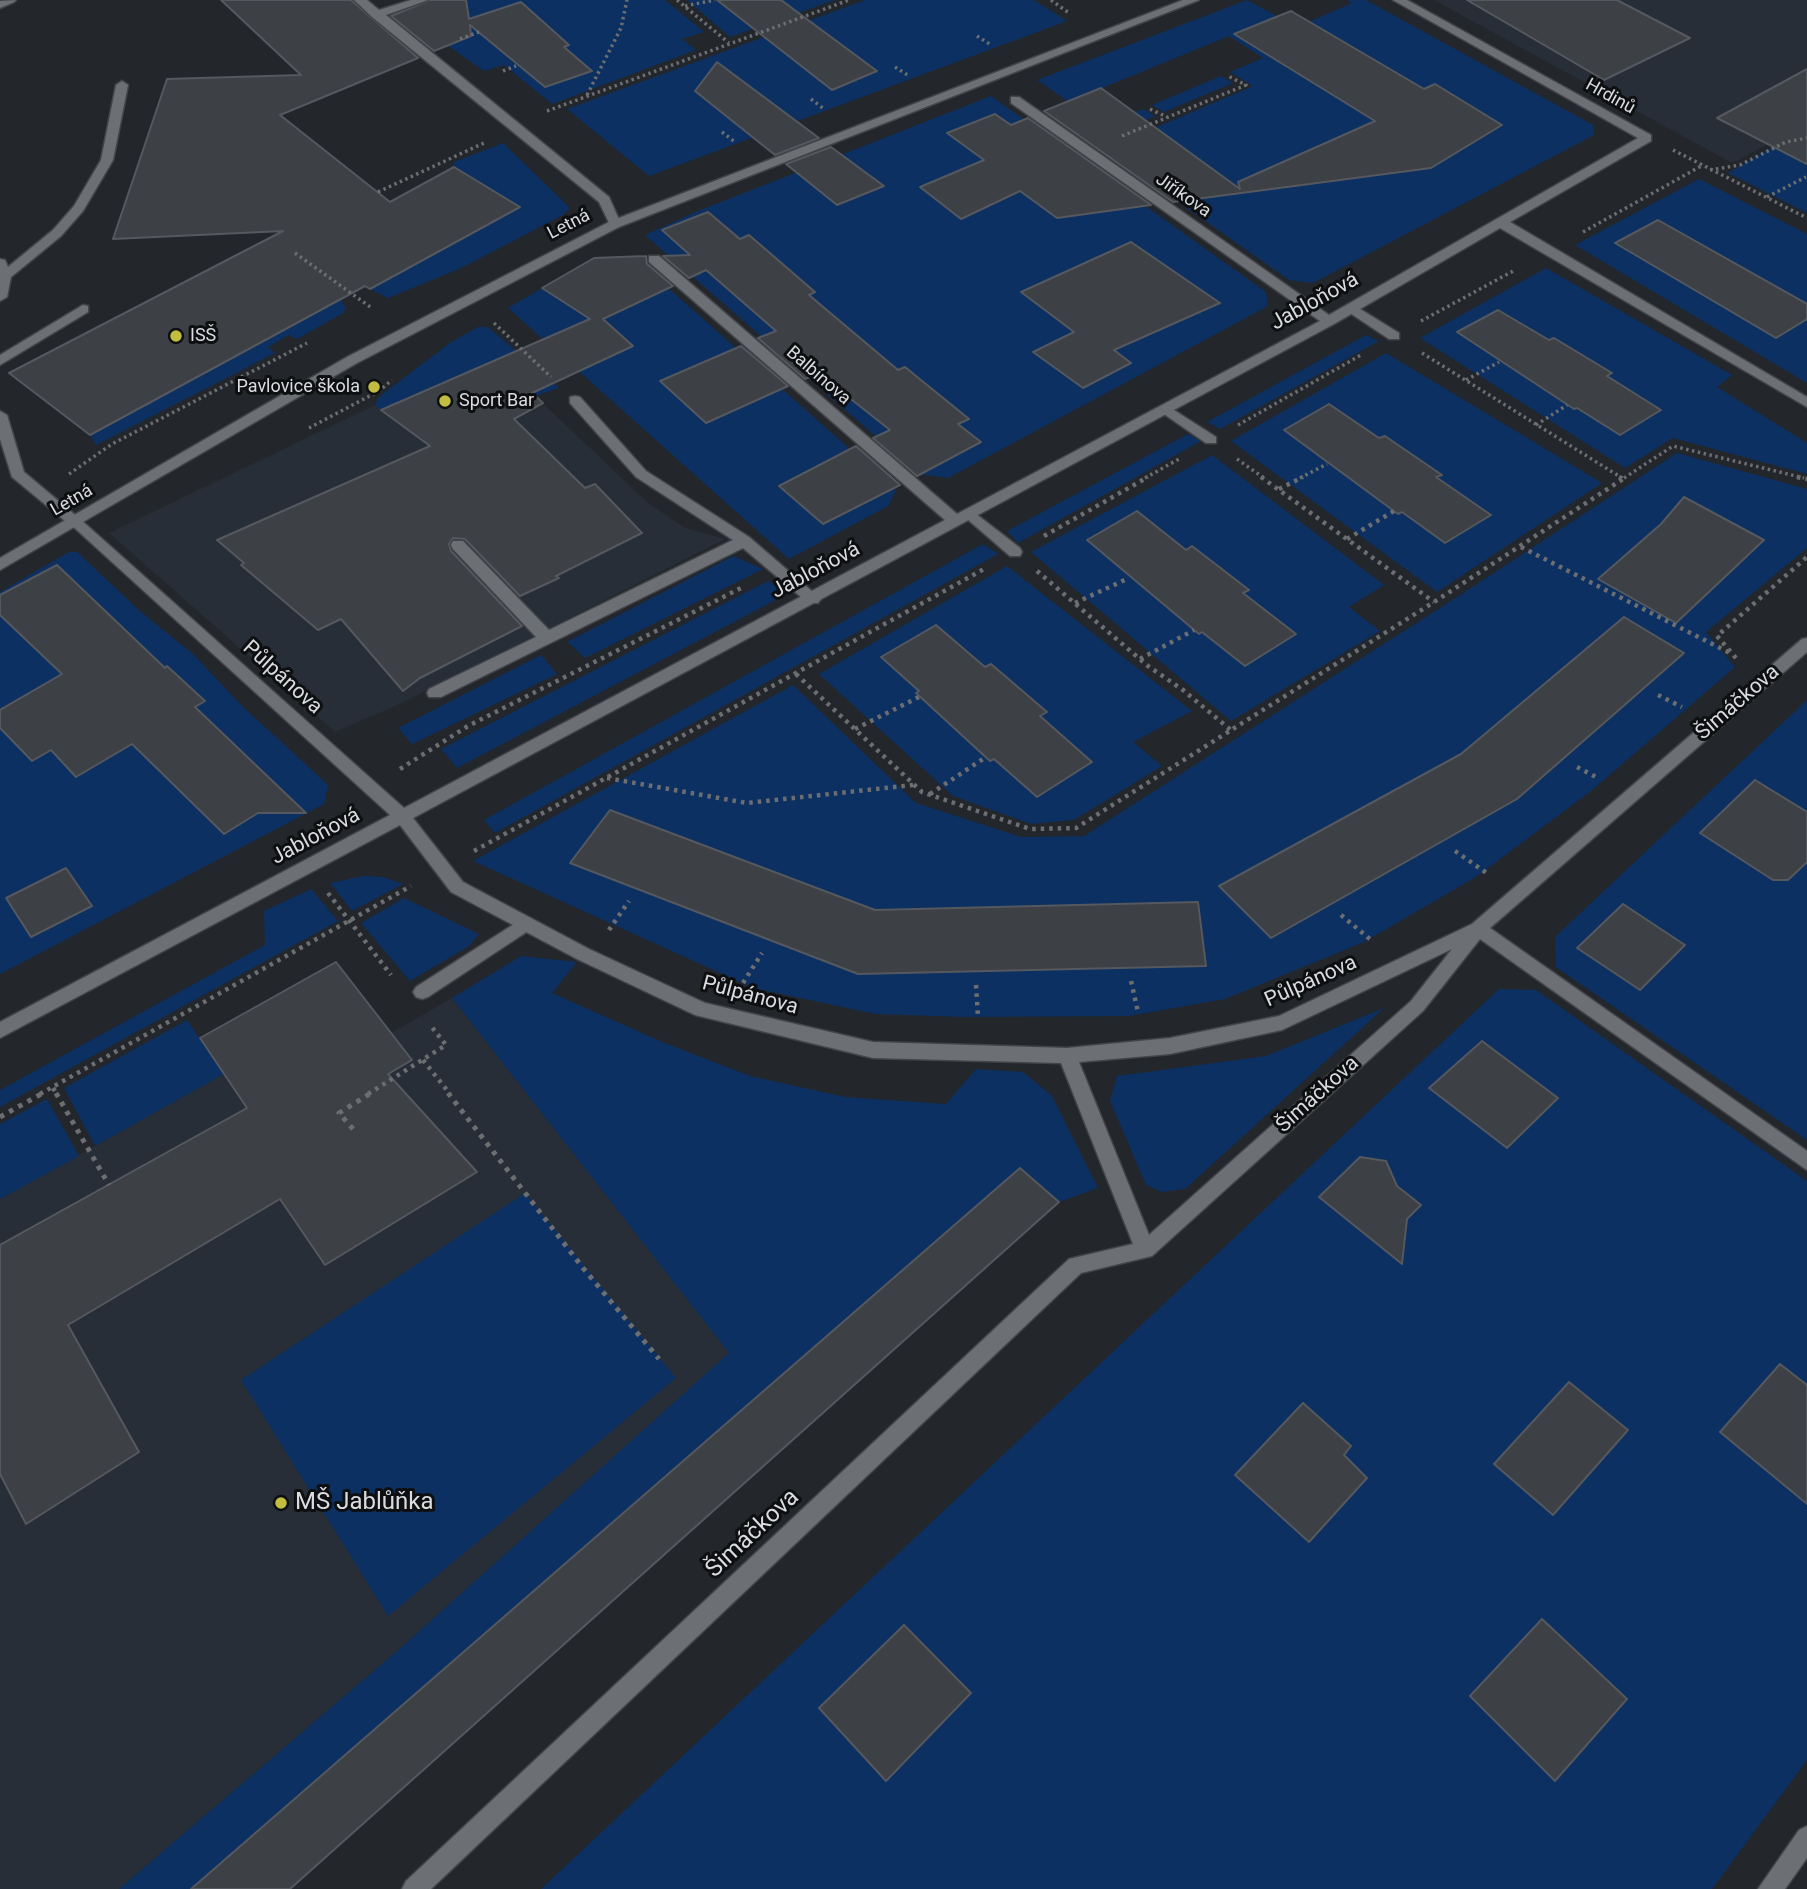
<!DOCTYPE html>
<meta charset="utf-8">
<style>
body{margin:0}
canvas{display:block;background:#23262a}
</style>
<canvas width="1807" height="1889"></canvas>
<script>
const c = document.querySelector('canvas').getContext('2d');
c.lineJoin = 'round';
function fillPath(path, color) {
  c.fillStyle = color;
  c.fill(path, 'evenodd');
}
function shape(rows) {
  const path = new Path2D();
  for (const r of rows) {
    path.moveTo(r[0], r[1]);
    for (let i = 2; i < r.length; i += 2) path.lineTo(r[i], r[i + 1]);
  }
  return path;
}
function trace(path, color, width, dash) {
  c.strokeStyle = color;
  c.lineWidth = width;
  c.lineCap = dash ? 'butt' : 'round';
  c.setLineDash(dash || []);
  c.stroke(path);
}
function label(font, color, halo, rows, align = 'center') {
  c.font = font + ' Roboto,sans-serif';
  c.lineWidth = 6;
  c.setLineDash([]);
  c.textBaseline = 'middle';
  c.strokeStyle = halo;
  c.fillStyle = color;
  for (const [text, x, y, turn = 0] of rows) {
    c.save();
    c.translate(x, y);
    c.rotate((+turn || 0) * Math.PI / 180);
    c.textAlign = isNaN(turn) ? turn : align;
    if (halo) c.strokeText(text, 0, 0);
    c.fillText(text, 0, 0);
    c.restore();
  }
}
fillPath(shape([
 [1434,0,1807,0,1807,124,1732,163],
 [496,359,647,502,685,528,725,539,402,703,335,732,109,533,375,405,382,410],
 [336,962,391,1033,452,998,730,1353,396,1652,119,1889,0,1889,0,1199,223,1074,200,1038]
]), '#272e37');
fillPath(shape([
 [468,0,665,0,704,32,682,39,696,50,552,104,504,65,484,71,420,26,421,16],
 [687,0,835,0,730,37],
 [865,0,1034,0,1067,21,649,176,567,109],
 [1247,0,1297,27,1352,3,1347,0,1366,0,1593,125,1594,135,1313,283,1289,280,1184,206,1233,184,1142,178,1106,155,1127,143,1124,141,1253,86,1230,72,1263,58,1229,36,1073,100,1107,124,1143,109,1155,116,1114,133,1037,80],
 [1221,76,1233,83,1164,112,1152,105],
 [991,96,1266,292,1268,306,948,478,919,474,645,235,698,211],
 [1807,127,1807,213,1728,173],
 [503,143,570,208,563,215,459,269,388,298,370,289,519,207,454,167,454,162],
 [1699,179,1807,234,1807,383,1575,245],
 [1546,268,1732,375,1717,387,1807,443,1807,474,1673,438,1625,468,1420,338],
 [649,271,896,490,888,506,789,559,508,308,542,288,595,322],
 [340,299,346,308,343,313,297,339,289,335,268,347,275,353,96,445,90,435],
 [478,327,488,327,559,388,535,396,495,359,496,361,431,390,429,389,381,410,375,405,379,397,451,342],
 [1366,335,1379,341,1220,429,1207,422],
 [1386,353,1602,483,1437,592,1231,441],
 [1188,434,1201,441,1018,543,1007,531],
 [1677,453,1807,489,1807,548,1706,632,1735,667,1591,791,1476,877,1364,942,1225,999,1129,1016,966,1017,875,1014,753,988,473,861,793,685,916,803,1021,837,1084,836,1454,599],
 [1212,455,1384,585,1349,607,1380,631,1231,721,1031,552],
 [983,544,998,554,495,833,484,820],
 [69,552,77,552,141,612,193,654,241,705,328,785,324,804,0,974,0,592],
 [733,556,763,569,585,658,567,642],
 [1007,566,1192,711,1133,742,1162,766,1074,820,1031,824,953,796,819,674],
 [768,581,787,594,457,768,441,749],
 [541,655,557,674,412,744,398,728],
 [1807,700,1807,1140,1556,967,1555,937],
 [363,876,383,877,403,884,352,911,330,883],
 [311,889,338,921,0,1107,0,1090,265,945,264,911],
 [404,898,479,934,469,946,410,981,361,923],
 [521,956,577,962,552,993,662,1042,750,1076,845,1097,946,1104,976,1069,1023,1072,1052,1096,1098,1188,1059,1202,1020,1169,192,1889,119,1889,396,1652,729,1353,452,998],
 [1499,989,1536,990,1807,1181,1807,1760,1712,1889,541,1889],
 [1384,1008,1185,1189,1162,1192,1146,1185,1110,1101,1117,1076,1266,1056],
 [187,1020,224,1074,95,1146,64,1088],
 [47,1099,79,1156,0,1199,0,1124],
 [525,1193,676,1378,388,1616,241,1380]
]), '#0b3061');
const building = shape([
 [221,0,351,0,418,58,280,115,390,202,454,167,520,207,370,289,365,286,90,435,9,373,283,231,113,239,167,79,301,75,221,0],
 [430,0,466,0,469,19,521,2,569,45,564,47,592,71,545,87,470,25,471,36,434,51,391,16,430,0],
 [717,0,781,0,877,71,832,90,717,0],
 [1467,0,1617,0,1690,38,1604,80,1467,0],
 [1291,11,1424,89,1435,84,1502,125,1431,168,1173,202,1044,111,1101,88,1240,189,1238,182,1375,121,1234,34,1291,11],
 [717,62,819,138,775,155,695,91,717,62],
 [1807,69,1807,164,1717,118,1807,69],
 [995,114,1011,125,1028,118,1151,205,1057,218,1020,191,961,219,920,187,984,160,947,133,995,114],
 [831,147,884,186,837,205,786,164,831,147],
 [708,212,740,239,749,235,815,292,809,295,898,370,905,367,969,419,958,424,981,442,917,476,873,438,890,430,818,373,805,379,758,338,776,331,706,270,689,278,663,256,690,255,662,230,708,212],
 [1658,220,1807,304,1807,319,1776,338,1615,243,1658,220],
 [1131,242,1220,303,1114,350,1131,363,1083,388,1033,352,1074,332,1021,292,1131,242],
 [646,256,647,264,673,286,603,319,633,346,532,393,543,403,514,419,585,488,595,484,642,533,556,576,559,578,520,596,465,539,453,538,449,544,451,551,522,626,420,678,403,691,341,619,318,630,241,565,244,563,217,540,430,446,381,410,590,319,542,288,594,258,646,256],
 [1498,310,1549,340,1554,338,1612,373,1607,376,1661,410,1620,435,1577,408,1574,409,1457,332,1498,310],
 [741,346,788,386,706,423,660,381,741,346],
 [1329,404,1379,438,1385,436,1442,475,1436,477,1491,515,1445,543,1402,512,1398,514,1284,430,1329,404],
 [856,446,900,485,823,524,779,486,856,446],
 [1684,497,1764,540,1676,623,1598,579,1661,524,1684,497],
 [1137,511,1186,550,1192,546,1249,590,1243,593,1296,634,1245,666,1202,632,1199,634,1087,540,1137,511],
 [57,565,165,668,167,666,205,701,195,707,306,813,258,813,224,834,132,744,76,777,51,750,32,761,0,728,0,710,62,674,0,615,0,595,57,565],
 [1624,617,1684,653,1517,799,1271,938,1219,886,1461,754,1624,617],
 [936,625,985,667,991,664,1047,712,1040,716,1092,762,1037,797,994,759,990,761,916,693,919,691,881,657,936,625],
 [1755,780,1807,812,1807,862,1788,880,1773,880,1700,833,1755,780],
 [610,810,875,910,1198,902,1206,966,858,974,570,863,610,810],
 [66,868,92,906,31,937,6,898,66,868],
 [1623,904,1685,945,1640,990,1577,948,1623,904],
 [336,962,412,1060,388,1074,477,1172,325,1265,280,1199,68,1325,139,1452,26,1524,0,1474,0,1245,247,1108,200,1038,336,962],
 [1482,1041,1558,1098,1507,1148,1429,1088,1482,1041],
 [1360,1157,1386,1161,1397,1186,1421,1205,1407,1219,1402,1264,1319,1197,1360,1157],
 [1020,1168,1059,1202,290,1889,191,1889,1020,1168],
 [1780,1364,1807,1385,1807,1504,1720,1432,1780,1364],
 [1569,1382,1628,1430,1553,1515,1494,1464,1569,1382],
 [1303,1403,1351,1446,1344,1455,1367,1478,1309,1542,1235,1475,1303,1403],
 [1542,1619,1627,1699,1555,1781,1470,1696,1542,1619],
 [904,1625,971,1693,886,1781,819,1708,904,1625]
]);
fillPath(building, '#3d4045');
trace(building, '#55585e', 2);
const lane = shape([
 [16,0,14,2,0,8,0,1,16,0],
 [122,81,128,85,113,160,83,211,61,236,11,277,7,297,0,301,0,259,5,260,8,267,53,230,74,206,101,160,116,85,122,81],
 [1352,304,1399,333,1399,339,1389,339,1347,311,1345,308,1352,304],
 [83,305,88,306,88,312,0,365,0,355,83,305],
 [575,396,580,397,646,471,749,537,821,599,818,603,808,603,743,548,441,697,429,697,427,693,429,689,536,637,453,549,451,545,453,541,463,541,549,630,733,540,636,477,570,403,570,397,575,396],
 [1166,405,1216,437,1216,443,1206,443,1161,412,1159,409,1166,405],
 [0,411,7,415,24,472,80,519,82,522,80,525,70,525,12,477,0,439,0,411],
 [971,510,1020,548,1022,552,1020,556,1010,556,966,518,964,515,971,510],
 [525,917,531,919,534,924,531,929,428,997,422,999,416,997,413,992,416,987,525,917]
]);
const street = shape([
 [354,0,367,0,379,10,411,0,428,0,386,15,609,197,621,224,619,227,611,227,599,202,372,17,354,0],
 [1393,0,1407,0,1651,135,1651,141,1510,222,1807,397,1807,407,1500,228,1334,324,413,818,463,882,589,949,705,1003,873,1042,1067,1048,1170,1038,1279,1016,1472,924,1802,639,1807,638,1807,652,1490,928,1807,1151,1807,1170,1480,939,1423,1011,1152,1256,1081,1273,431,1889,402,1889,406,1881,1069,1259,1133,1244,1061,1063,873,1058,695,1015,577,959,451,892,400,825,0,1038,0,1022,390,815,68,522,70,519,80,519,404,808,945,520,649,262,649,256,659,256,957,514,1320,321,1011,103,1011,97,1019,97,1329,315,1638,138,1393,0],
 [1452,949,1411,1001,1149,1235,1079,1062,1170,1054,1282,1030,1452,949],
 [1807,1826,1807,1858,1785,1889,1758,1889,1799,1830,1807,1826]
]);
const secondary = shape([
 [1183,0,1199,0,619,227,357,363,0,570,0,558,347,357,611,221,1183,0]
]);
trace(lane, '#424448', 3);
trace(street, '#424448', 3);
trace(secondary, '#424448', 3);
trace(shape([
 [677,0,729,43],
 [1051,0,1069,13],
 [685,6,715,0],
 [977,36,991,45],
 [460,39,479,32],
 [895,67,909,76],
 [503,71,516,66],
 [587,95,621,28,627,0],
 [811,99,824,109],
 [1150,109,1167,117],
 [547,111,849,0],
 [722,132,735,142],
 [1122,136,1246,85,1228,76],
 [1673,150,1807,218],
 [1710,170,1740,165,1786,142,1807,138],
 [378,192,484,143],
 [1767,197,1806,177],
 [1583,232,1703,165],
 [295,253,373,309],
 [1421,321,1515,270],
 [494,323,551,377],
 [1422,353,1622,478],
 [1466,380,1499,362],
 [1238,425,1361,355],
 [1536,425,1567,405],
 [309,428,379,391,392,380],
 [1237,459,1264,478],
 [69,474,112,444,307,343],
 [1145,478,1179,459],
 [1300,478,1327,464],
 [1624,478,1673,446,1804,478]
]), '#6c6e72', 3.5, [2.5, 3.5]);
trace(shape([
 [1261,477,1434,602],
 [1619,477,1623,479],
 [1797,477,1807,479],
 [1279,489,1303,477],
 [1044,536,1148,477],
 [1347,539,1394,511],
 [1521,547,1732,654],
 [1037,571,1148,666,1183,690,1232,731],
 [1075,603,1129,578],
 [1736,658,1717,636,1807,557],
 [1140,659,1194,630],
 [796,674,922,792,1030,829,1076,828,1434,602,1626,477],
 [1658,695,1682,707],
 [855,729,919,697],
 [1577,767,1598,778],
 [400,769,468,726,745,586],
 [607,778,747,803,913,785],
 [930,794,986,757],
 [474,851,984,569],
 [1455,851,1488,874],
 [328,893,391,975],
 [1341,915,1371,940],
 [609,930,629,901],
 [1131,981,1138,1012],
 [743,983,762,953],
 [976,985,978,1017],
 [423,1060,450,1094],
 [53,1088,57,1094],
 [40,1094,411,886],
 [368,1094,446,1045,431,1026]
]), '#6c6e72', 4.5, [3.5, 5]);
trace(shape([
 [56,1093,109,1185],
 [448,1093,583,1268,659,1359],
 [0,1117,43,1093],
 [353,1129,339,1113,371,1093]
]), '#6c6e72', 5, [4.5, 6]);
fillPath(lane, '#6c7075');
fillPath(street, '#6c7075');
fillPath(secondary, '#6c7075');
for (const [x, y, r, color] of [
 [176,336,7,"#c2bd3f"],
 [374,387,7,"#c2bd3f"],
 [445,401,7,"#c2bd3f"],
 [281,1503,7,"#c2bd3f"]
]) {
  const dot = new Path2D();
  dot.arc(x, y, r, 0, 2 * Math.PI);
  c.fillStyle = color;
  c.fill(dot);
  trace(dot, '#0d0f11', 2.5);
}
label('18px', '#dadcdf', '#0d0f11', [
 ["Hrdinů",1610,97,29],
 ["Jiříkova",1183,196,35],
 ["Letná",569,225,-27],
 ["Balbínova",818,376,41],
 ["Letná",72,501,-30]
]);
label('18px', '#dadcdf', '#0d0f11', [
 ["ISŠ",190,336],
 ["Pavlovice škola",360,387,"right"],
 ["Sport Bar",459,401]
], 'left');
label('21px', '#dadcdf', '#0d0f11', [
 ["Jabloňová",1315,302,-29],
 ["Jabloňová",816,571,-28],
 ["Půlpánova",282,678,42],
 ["Šimáčkova",1738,703,-41],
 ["Jabloňová",316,837,-28],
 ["Půlpánova",1311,982,-24],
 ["Půlpánova",750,996,15],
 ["Šimáčkova",1318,1095,-42]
]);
label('24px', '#dadcdf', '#0d0f11', [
 ["MŠ Jablůňka",295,1503]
], 'left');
label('24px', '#dadcdf', '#0d0f11', [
 ["Šimáčkova",753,1534,-43]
]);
</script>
